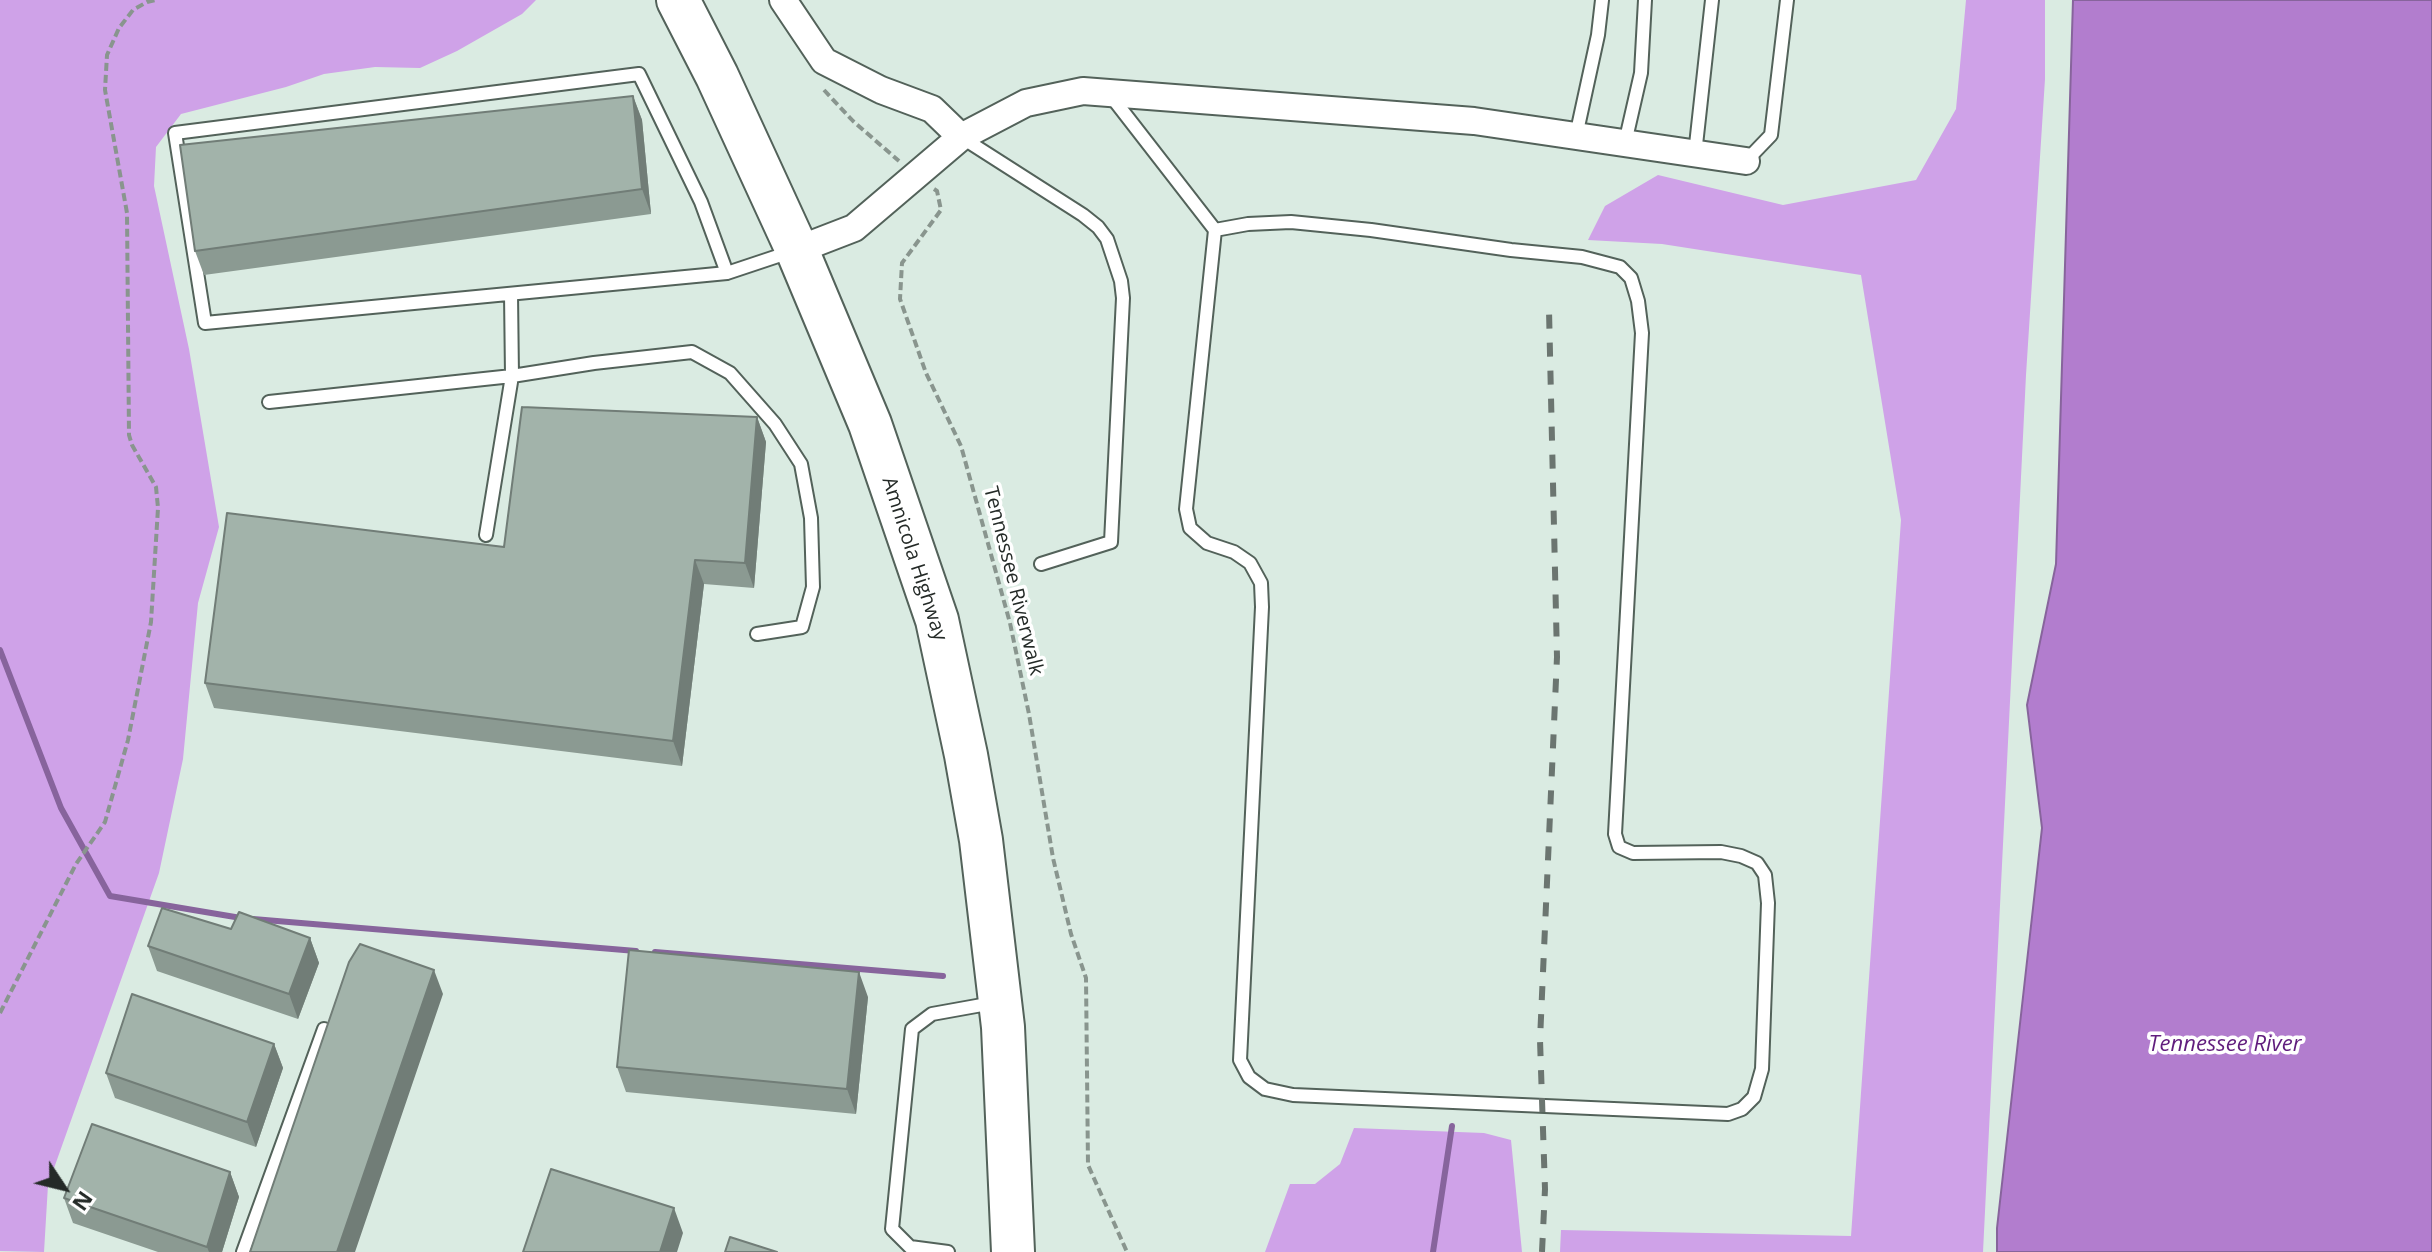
<!DOCTYPE html>
<style>
body{margin:0}
#map{position:relative;width:2432px;height:1252px;overflow:hidden;background:#daebe2;font-family:"Open Sans",sans-serif}
canvas{display:block}
.north{position:absolute;left:24px;top:1148px;width:80px;height:80px;-webkit-text-stroke:6px #fff;paint-order:stroke;rotate:125deg;font-size:22px;font-weight:700;line-height:32px;text-align:center;color:#242a27}
.north::after{content:'';display:block;margin:auto;width:28px;height:36px;background:#242a27;clip-path:polygon(50% 0,100% 100%,50% 72%,0 100%)}
</style>
<div id="map">
<canvas width="2432" height="1252"></canvas>
<div class="north">N</div>
</div>
<script>
const c = document.querySelector('canvas').getContext('2d');
c.lineJoin = 'round';
function fillPath(path, color) {
  c.fillStyle = color;
  c.fill(path, 'evenodd');
}
function shape(rows) {
  const path = new Path2D();
  for (const r of rows) {
    path.moveTo(r[0], r[1]);
    for (let i = 2; i < r.length; i += 2) path.lineTo(r[i], r[i + 1]);
  }
  return path;
}
function trace(path, color, width, dash) {
  c.strokeStyle = color;
  c.lineWidth = width;
  c.lineCap = dash ? 'butt' : 'round';
  c.setLineDash(dash || []);
  c.stroke(path);
}
function label(font, color, halo, rows, align = 'center') {
  c.font = font + ' "Open Sans",sans-serif';
  c.lineWidth = 7;
  c.setLineDash([]);
  c.textBaseline = 'middle';
  c.strokeStyle = halo;
  c.fillStyle = color;
  for (const [text, x, y, turn = 0] of rows) {
    c.save();
    c.translate(x, y);
    c.rotate((+turn || 0) * Math.PI / 180);
    c.textAlign = isNaN(turn) ? turn : align;
    if (halo) c.strokeText(text, 0, 0);
    c.fillText(text, 0, 0);
    c.restore();
  }
}
fillPath(shape([
 [0,0,536,0,522,14,457,51,420,68,375,67,324,74,286,87,181,114,156,147,154,186,189,349,219,527,198,603,183,759,159,873,48,1185,44,1252,0,1251],
 [1966,0,2045,0,2045,79,2026,375,1983,1252,1560,1252,1561,1230,1851,1236,1901,520,1861,275,1662,244,1588,240,1605,206,1658,175,1783,205,1916,180,1956,109],
 [1354,1128,1484,1133,1511,1140,1522,1252,1265,1252,1290,1184,1315,1184,1340,1164]
]), '#cfa2e8');
const water = shape([
 [2073,0,2432,0,2432,1252,1997,1252,1997,1228,2042,828,2027,705,2056,564,2073,0]
]);
fillPath(water, '#b27dce');
trace(water, '#87649c', 2);
trace(shape([
 [0,650,61,808,110,896,241,918],
 [253,919,636,951],
 [655,952,943,976],
 [1433,1252,1452,1126]
]), '#87649c', 6);
const lane = shape([
 [1111,96,1215,230,1186,509,1190,528,1207,543,1234,552,1250,563,1261,583,1262,607,1240,1060,1249,1077,1265,1089,1293,1095,1728,1114,1742,1109,1754,1097,1762,1069,1768,903,1765,875,1757,863,1741,856,1721,852,1633,853,1619,847,1615,834,1642,333,1638,301,1631,278,1620,267,1582,257,1511,250,1371,230,1291,222,1248,224,1215,230],
 [1576,136,1598,35,1602,0],
 [961,137,1083,215,1098,227,1107,239,1121,281,1123,298,1111,542,1041,564],
 [1625,143,1641,73,1645,0],
 [1695,154,1712,0],
 [1746,161,1771,135,1787,0],
 [727,273,701,202,639,74,175,133,205,323,727,273,790,252],
 [269,402,512,376,594,363,692,352,730,373,775,424,801,464,811,518,813,587,802,627,757,634],
 [486,535,512,376,511,294],
 [243,1252,324,1029],
 [948,1252,910,1247,892,1229,912,1029,932,1014,993,1003]
]);
const street = shape([
 [783,0,824,61,881,90,932,109,961,137],
 [797,250,854,228,961,137,1026,103,1083,91,1474,121,1746,161]
]);
const primary = shape([
 [678,0,717,76,797,250,870,424,937,620,966,755,981,840,1003,1027,1013,1252]
]);
trace(lane, '#53625a', 16);
trace(street, '#53625a', 30);
trace(primary, '#53625a', 46);
trace(shape([
 [824,90,853,121,899,161],
 [934,189,937,191,941,210,902,263,900,299,926,373,961,446,1010,623,1029,714,1053,858,1071,934,1086,978,1088,1165,1127,1252],
 [0,1013,76,864,105,822,128,740,151,622,158,508,156,487,132,445,129,435,127,213,105,90,107,55,119,28,133,10,147,2,156,0]
]), '#89958e', 4, [8, 4]);
trace(lane, '#fff', 12);
trace(street, '#fff', 26);
trace(primary, '#fff', 42);
trace(shape([
 [1542,1252,1545,1189,1540,1040,1557,657,1549,310]
]), '#6b7570', 6, [14, 14]);
fillPath(shape([
 [633,96,642,120,651,214,204,275,195,251],
 [757,417,766,442,754,588,704,584,682,766,214,708,205,683,504,547],
 [231,929,310,938,319,963,298,1019,157,971,148,946],
 [868,997,856,1114,626,1092,617,1067],
 [274,1044,283,1068,256,1147,115,1098,106,1073],
 [230,1172,239,1197,222,1252,158,1252,73,1223,64,1198]
]), '#8b9a92');
fillPath(shape([
 [633,96,642,120,651,214,642,189],
 [757,417,766,442,754,588,745,563],
 [695,560,704,584,682,766,673,741],
 [310,938,319,963,298,1019,289,994],
 [434,970,443,994,355,1252,337,1252],
 [859,972,868,997,856,1114,847,1089],
 [274,1044,283,1068,256,1147,247,1122],
 [230,1172,239,1197,222,1252,209,1252,207,1247],
 [674,1208,683,1233,677,1252,660,1252]
]), '#717d77');
const building = shape([
 [633,96,642,189,195,251,180,145,633,96],
 [522,407,757,417,745,563,695,560,673,741,205,683,227,513,504,547,522,407],
 [162,908,231,929,239,912,310,938,289,994,148,946,162,908],
 [360,944,434,970,337,1252,250,1252,349,962,360,944],
 [629,950,859,972,847,1089,617,1067,629,950],
 [132,994,274,1044,247,1122,106,1073,132,994],
 [92,1124,230,1172,207,1247,64,1198,92,1124],
 [551,1169,674,1208,660,1252,523,1252,551,1169],
 [730,1237,777,1252,725,1252,730,1237]
]);
fillPath(building, '#a2b3aa');
trace(building, '#717d77', 2);
label('20px', '#242a27', '#fff', [
 ["Amnicola Highway",914,559,72],
 ["Tennessee Riverwalk",1013,581,76]
]);
label('italic 22px', '#601d7d', '#fff', [
 ["Tennessee River",2225,1045]
]);
</script>
